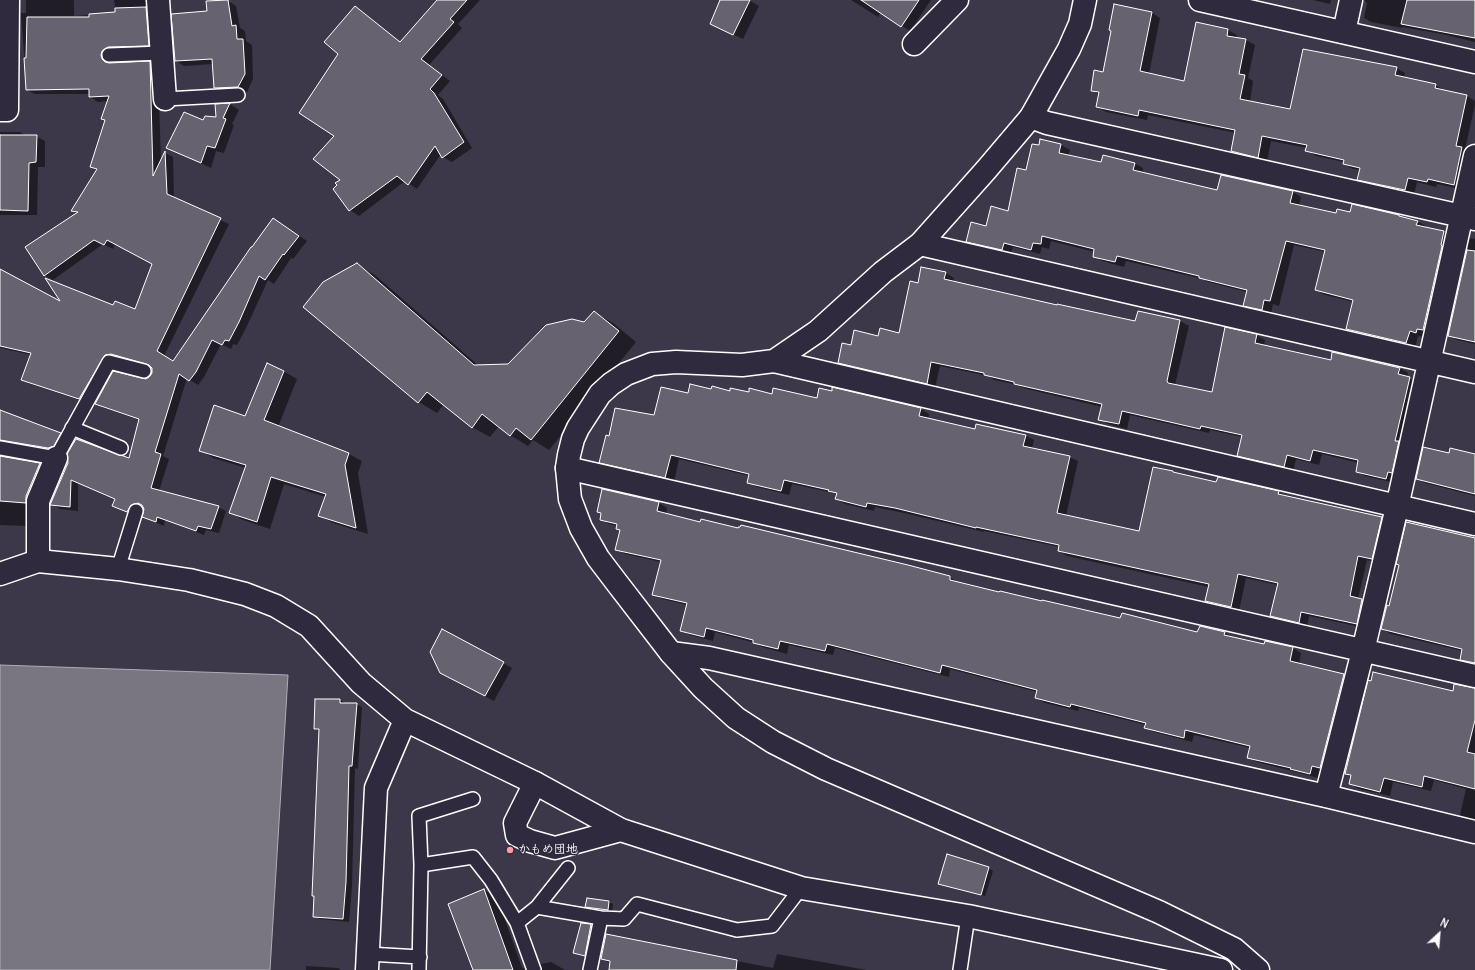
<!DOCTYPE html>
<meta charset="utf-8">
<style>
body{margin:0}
#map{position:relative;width:1475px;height:970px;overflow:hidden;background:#3c3749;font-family:Delius,sans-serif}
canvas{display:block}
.north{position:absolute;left:1419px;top:914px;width:40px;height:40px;-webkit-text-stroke:3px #2f2a3d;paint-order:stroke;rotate:26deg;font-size:11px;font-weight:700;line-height:16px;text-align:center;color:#fff}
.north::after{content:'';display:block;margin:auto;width:14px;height:18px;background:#fff;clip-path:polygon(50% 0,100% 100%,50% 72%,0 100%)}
</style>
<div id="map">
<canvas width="1475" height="970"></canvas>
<div class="north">N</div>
</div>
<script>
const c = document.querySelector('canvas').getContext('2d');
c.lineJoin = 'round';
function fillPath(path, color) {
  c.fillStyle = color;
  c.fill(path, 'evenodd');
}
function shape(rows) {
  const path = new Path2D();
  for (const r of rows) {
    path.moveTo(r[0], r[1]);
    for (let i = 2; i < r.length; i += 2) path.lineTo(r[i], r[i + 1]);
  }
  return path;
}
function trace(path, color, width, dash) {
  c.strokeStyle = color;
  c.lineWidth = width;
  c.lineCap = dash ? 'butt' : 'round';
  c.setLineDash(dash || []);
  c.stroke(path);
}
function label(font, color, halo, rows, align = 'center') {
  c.font = font + ' Delius,"Klee One",sans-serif';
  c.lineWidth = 3;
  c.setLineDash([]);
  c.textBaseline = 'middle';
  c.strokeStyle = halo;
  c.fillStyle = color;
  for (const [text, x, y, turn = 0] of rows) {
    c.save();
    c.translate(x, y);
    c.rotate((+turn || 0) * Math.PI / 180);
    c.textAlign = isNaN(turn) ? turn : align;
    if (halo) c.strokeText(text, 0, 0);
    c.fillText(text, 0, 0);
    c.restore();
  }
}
const water = shape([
 [0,665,288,675,270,970,0,970,0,665]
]);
fillPath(water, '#797682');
trace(water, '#afadb4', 1);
fillPath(shape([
 [26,0,74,0,74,16,116,13,114,0,155,0,157,50,109,61,111,64,150,62,158,67,161,163,165,153,173,157,174,199,229,224,164,356,174,362,282,224,307,241,293,259,291,258,274,284,268,280,247,326,237,345,233,344,231,349,221,344,204,377,198,385,187,378,163,456,169,459,159,491,218,507,226,511,219,533,206,530,204,535,165,520,164,526,143,517,145,509,144,507,139,509,136,516,114,506,115,499,78,483,78,511,60,509,52,504,69,463,129,460,140,420,104,408,96,404,146,380,151,377,153,373,151,366,120,358,88,403,30,384,22,379,32,355,0,348,0,270,63,304,114,306,136,310,153,264,115,244,113,249,103,244,53,280,44,275,77,214,73,211,97,171,91,167,106,121,108,101,98,102,90,97,90,94,35,94,27,90,21,17,21,13,26,13],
 [438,0,480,0,458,24,462,28,429,65,450,81,438,95,443,99,472,148,452,162,443,157,441,154,417,189,405,181,359,216,350,210,334,189,341,180,335,136,340,54,355,7,363,12,401,43],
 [721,0,749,0,759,6,743,39,720,28],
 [851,0,931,0,910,31,881,12,878,17],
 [1313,0,1331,0,1330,4],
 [1364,0,1475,0,1475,42,1442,34,1402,27,1402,28,1371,22,1364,18,1367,3],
 [228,1,236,6,240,28,245,31,246,41,252,45,253,79,247,92,223,93,215,88,213,64,184,66,176,61,208,12],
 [1151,12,1160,18,1149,74,1185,82,1197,23,1228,30,1237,35,1236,38,1246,40,1255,45,1248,78,1253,81,1250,102,1291,110,1396,68,1405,73,1404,78,1435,85,1444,90,1467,96,1475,101,1475,105,1465,149,1474,154,1465,190,1437,184,1436,187,1417,182,1414,195,1368,184,1359,179,1361,170,1353,169,1344,164,1344,162,1316,156,1307,151,1307,148,1271,141,1267,162,1241,156,1232,151,1236,133,1148,115,1147,120,1106,112,1097,107,1099,95,1092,90],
 [230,104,239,110,232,124,234,125,224,153,216,151,211,168,168,148,204,121,217,118,216,105],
 [226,109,228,109,224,119,222,118],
 [0,132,20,132,26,136,36,136,45,141,45,167,38,167,37,215,0,215],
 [1041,140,1061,145,1070,150,1068,156,1102,163,1134,163,1143,168,1142,174,1218,191,1293,192,1301,197,1299,206,1337,214,1351,214,1399,216,1404,219,1417,221,1426,226,1425,228,1445,233,1454,238,1425,337,1418,336,1415,348,1356,334,1347,329,1354,302,1325,295,1316,290,1326,252,1294,245,1279,306,1273,304,1271,314,1253,310,1244,305,1247,292,1208,282,1203,279,1126,261,1124,267,1102,261,1094,256,1095,252,1051,241,1049,249,1042,247,1040,254,1013,247,1011,254,976,246,967,241,1008,212,1027,171,1040,146],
 [1470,238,1475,239,1475,344,1457,340,1449,335],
 [357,265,375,275,479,366,508,365,584,323,595,313,613,323,636,342,549,450,533,440,528,446,510,435,499,426,490,437,472,427,444,404,437,413,419,402,305,307],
 [946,273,954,278,953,282,1136,323,1138,312,1180,321,1189,326,1175,385,1212,393,1256,335,1265,340,1264,346,1331,361,1400,368,1408,373,1407,377,1418,383,1395,483,1365,476,1357,471,1359,463,1322,454,1319,465,1296,459,1293,471,1247,460,1238,455,1243,437,1210,430,1209,433,1130,415,1127,429,1108,424,1100,419,1102,407,1023,388,1018,385,994,380,988,376,940,366,935,388,848,368,839,362,852,346,879,337,899,334,919,284],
 [283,371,297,379,278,427,349,454,362,461,358,473,368,534,333,523,320,516,326,497,284,484,270,529,243,520,230,512,246,468,213,458,200,450,245,417],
 [833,389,921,409,929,414,928,419,976,430,1026,436,1034,440,1032,448,1069,457,1078,461,1066,516,1139,532,1217,483,1278,492,1287,497,1381,518,1390,523,1380,563,1367,560,1358,599,1370,605,1365,628,1309,616,1307,627,1280,621,1272,616,1278,585,1246,578,1239,611,1215,606,1206,601,1209,587,1067,556,1059,551,1060,547,984,531,984,532,904,513,875,507,874,511,845,504,836,499,837,495,834,493,792,484,789,495,757,487,748,482,750,476,679,459,674,482,609,467,600,462,609,437,655,416,689,394,712,390,818,399,832,392],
 [0,411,60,434,68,438,62,450,0,451,1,457,40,464,48,469,27,506,27,526,0,525],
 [1450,454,1475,455,1475,496,1425,483,1417,479],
 [603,490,659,503,667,508,666,514,701,523,907,566,950,577,958,583,1121,620,1197,633,1225,633,1233,638,1265,646,1266,642,1293,648,1301,653,1299,664,1344,675,1352,680,1329,772,1320,770,1319,778,1257,762,1248,757,1251,748,1194,735,1192,742,1154,732,1145,727,1146,725,1079,708,1078,711,1045,703,1036,698,1037,692,950,669,949,677,835,648,833,655,789,645,787,654,762,647,755,643,715,632,713,641,690,635,681,630,688,605,662,599,653,594,661,562,625,554,616,549,621,531,617,529,618,526,609,524,601,519,602,514,598,511],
 [1475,539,1475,666,1461,659,1463,651,1391,634,1382,629,1390,607],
 [503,663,512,668,494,701,450,678],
 [1475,689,1475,821,1469,820,1460,815,1466,789,1434,780,1431,791,1393,782,1390,796,1359,789,1350,784,1351,777,1346,773,1453,692],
 [340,700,346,704,356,704,362,707,358,769,355,768,352,886,349,922,320,919,314,916,320,732,315,729],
 [988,868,993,871,985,896,944,886,939,884],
 [484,890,497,897,522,968,529,970,474,970],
 [609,902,613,904,612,912,590,909,586,907],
 [581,924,591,925,595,928,589,958,578,955,574,953],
 [606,936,773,968,777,954,867,970,610,970,611,964,602,958],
 [551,962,565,970,542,970,541,964],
 [306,966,338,968,341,970,306,970]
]), '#0007');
const building = shape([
 [228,0,232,26,236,25,237,39,243,39,245,74,238,87,214,88,212,59,175,61,171,14,207,11,206,1,228,0],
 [437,0,467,0,450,19,454,22,421,59,442,75,430,89,434,93,464,142,442,158,435,146,408,185,397,176,349,211,333,189,337,185,335,183,340,180,313,159,334,136,299,113,338,54,324,42,355,6,400,42,437,0],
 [720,0,750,0,733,35,710,24,720,0],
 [861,0,919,0,901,27,861,0],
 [1407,0,1475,0,1475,38,1401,24,1407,0],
 [1114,4,1152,12,1140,71,1184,81,1196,22,1228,29,1227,36,1246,39,1239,74,1245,75,1240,99,1290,109,1303,49,1397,67,1395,75,1436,84,1435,88,1467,95,1456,146,1462,147,1454,185,1428,179,1427,182,1408,178,1405,190,1357,180,1360,168,1343,164,1344,160,1305,151,1307,145,1262,136,1258,158,1231,151,1235,130,1139,110,1138,116,1096,107,1099,92,1091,91,1094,70,1103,72,1111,31,1109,30,1114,4],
 [146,7,149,46,108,47,102,51,101,55,102,59,105,62,109,63,150,61,153,176,165,151,167,194,221,218,157,351,173,361,251,247,252,247,273,218,299,236,284,255,283,254,265,280,259,276,239,322,229,341,225,340,222,345,212,340,196,372,189,381,179,374,155,452,161,454,151,488,219,506,211,529,198,526,196,531,157,517,156,522,142,517,144,509,142,505,138,503,131,505,127,512,112,506,115,499,71,480,70,507,50,505,68,463,67,454,76,439,129,458,139,419,95,404,113,371,146,379,150,376,152,373,152,368,149,365,111,354,105,355,79,399,21,380,31,353,0,346,0,269,60,301,45,278,113,305,115,301,135,309,152,264,107,240,104,245,94,240,44,276,25,247,78,212,71,211,97,169,90,167,105,120,101,119,109,96,89,97,89,89,26,90,24,58,26,58,27,17,89,17,89,14,115,12,115,8,146,7],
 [230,103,223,118,226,119,215,148,207,146,201,163,166,148,184,112,203,120,205,116,216,117,215,104,230,103],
 [0,135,37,135,36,162,29,163,28,211,0,210,0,135],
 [1040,139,1061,144,1059,153,1101,162,1103,155,1135,163,1133,170,1217,190,1221,175,1293,191,1290,203,1336,213,1337,209,1350,212,1352,204,1399,215,1399,216,1418,221,1416,225,1444,231,1441,245,1442,246,1423,330,1417,329,1416,333,1410,331,1406,343,1346,329,1353,300,1315,290,1325,250,1286,241,1270,301,1264,300,1262,310,1243,306,1247,290,1199,278,1199,276,1117,256,1115,262,1093,257,1094,249,1042,236,1041,244,1033,243,1031,250,1004,243,1002,250,966,242,971,222,986,226,991,206,1008,211,1017,168,1026,170,1032,144,1039,145,1040,139],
 [1467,250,1475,251,1475,342,1448,336,1467,250],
 [357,263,474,365,508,364,546,325,572,319,584,322,594,311,619,331,531,440,516,428,510,436,482,414,472,428,427,392,418,403,303,307,323,282,357,263],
 [921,267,946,272,944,279,1057,305,1057,304,1135,321,1138,311,1180,320,1167,381,1168,383,1212,392,1225,327,1257,334,1255,343,1331,360,1332,352,1400,368,1398,374,1410,377,1395,441,1399,441,1392,473,1388,472,1386,479,1356,472,1358,460,1313,450,1310,461,1287,455,1284,467,1237,456,1242,435,1201,426,1200,429,1122,411,1119,424,1098,420,1102,404,1014,384,1014,382,984,375,984,373,931,362,927,384,838,363,842,343,851,345,854,330,878,336,880,328,899,333,910,281,918,283,921,267],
 [267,363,284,371,264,420,349,453,345,465,356,528,318,516,326,494,271,477,257,522,229,513,246,465,199,451,214,405,245,416,267,363],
 [690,384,711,389,712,386,730,391,730,388,749,392,749,388,772,394,773,388,817,398,819,388,832,391,832,387,921,408,919,416,975,429,976,424,1026,435,1023,446,1070,456,1057,513,1139,531,1153,467,1173,471,1173,472,1216,482,1218,477,1279,491,1278,494,1382,517,1372,559,1358,556,1350,596,1362,599,1357,624,1301,612,1299,623,1270,616,1278,583,1238,574,1231,607,1205,601,1209,584,1058,551,1059,545,976,527,976,528,895,508,867,503,866,507,835,499,837,493,828,491,829,490,784,480,781,491,747,483,749,474,671,455,665,478,599,463,606,435,609,436,615,408,654,415,661,387,688,393,690,384],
 [0,410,61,433,54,446,48,448,0,440,0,410],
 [1423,447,1449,453,1450,448,1475,454,1475,494,1416,479,1423,447],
 [0,456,40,463,26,496,26,503,0,501,0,456],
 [602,489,659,502,657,511,700,522,701,519,738,528,738,527,740,527,741,525,908,565,950,576,950,580,999,592,1000,591,1042,601,1042,600,1120,618,1122,613,1197,632,1200,626,1225,632,1224,635,1264,644,1265,641,1293,647,1290,661,1344,674,1320,768,1312,766,1310,774,1290,769,1291,768,1247,758,1250,746,1185,730,1184,738,1144,728,1146,723,1071,704,1070,707,1035,698,1037,690,942,665,940,673,827,644,825,651,780,641,778,649,753,643,753,640,706,628,704,637,680,631,687,603,652,595,661,560,615,550,620,530,616,529,617,524,600,520,601,513,597,512,602,489],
 [1406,522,1475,538,1475,663,1460,660,1462,649,1381,629,1387,605,1389,606,1399,565,1396,564,1406,522],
 [442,629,504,662,485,696,440,673,430,652,442,629],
 [1373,672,1453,691,1454,684,1475,688,1475,720,1467,752,1475,754,1475,789,1424,776,1422,787,1384,778,1380,792,1349,784,1351,775,1345,774,1368,680,1371,681,1373,672],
 [315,699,340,699,340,703,357,703,352,766,349,766,346,882,343,919,313,917,314,896,312,896,319,729,314,729,315,699],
 [947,854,989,867,981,895,938,884,947,854],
 [484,889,513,970,473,970,448,904,484,889],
 [587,898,609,901,608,910,585,907,587,898],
 [581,923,591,924,585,956,573,953,581,923],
 [606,934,737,960,736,970,609,970,610,961,601,959,606,934]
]);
fillPath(building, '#666270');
trace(building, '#fff', 1);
const service = shape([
 [109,55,162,53],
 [165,99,238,95],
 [72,428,121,448],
 [0,448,56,458,109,362,144,371],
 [118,569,136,511],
 [421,865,473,857,491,880,517,923,534,970],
 [537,907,568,868],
 [517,923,537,907,601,918,624,919,637,904,737,930,772,926,801,888],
 [368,954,420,957],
 [419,970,421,865,419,816,473,799],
 [590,970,601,918],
 [960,970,968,916]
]);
const minor = shape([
 [158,0,165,99],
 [1344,32,1351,0],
 [914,44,957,0],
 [0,110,7,110,8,0],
 [1031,117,1047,123,1475,219],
 [920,244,1475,372],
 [774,361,1475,524],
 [567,468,1475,676],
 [38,561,38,501,56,458],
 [671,653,709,658,1326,796,1475,832],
 [535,783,515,823,517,835,530,841,555,848,621,830],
 [1326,796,1363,651,1397,507,1475,156]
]);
const tertiary = shape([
 [1085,0,1080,24,1069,49,1031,117,986,170,920,244,883,272,818,331,774,361,742,365,676,362,652,364,626,374,611,384,600,394,578,428,573,439,569,455,567,468,570,499,581,528,598,558,617,583,671,653,703,688,736,718,773,742,826,769,1159,912,1234,949,1258,970],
 [1200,0,1475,62],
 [0,574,38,561,118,569,189,580,245,594,276,606,309,626,361,683,405,720,535,783,621,830,801,888,968,916,1221,970],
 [367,970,376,788,405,720]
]);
trace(service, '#fff', 16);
trace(minor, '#fff', 25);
trace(tertiary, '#fff', 25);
trace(service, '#2f2a3d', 13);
trace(minor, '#2f2a3d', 22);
trace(tertiary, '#2f2a3d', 22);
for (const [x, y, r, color] of [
 [510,850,4,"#ff9aa2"]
]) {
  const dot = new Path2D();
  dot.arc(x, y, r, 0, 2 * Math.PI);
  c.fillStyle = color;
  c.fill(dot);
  trace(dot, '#2f2a3d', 1.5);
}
label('bold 12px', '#fff', '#2f2a3d', [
 ["かもめ団地",518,850]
], 'left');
</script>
